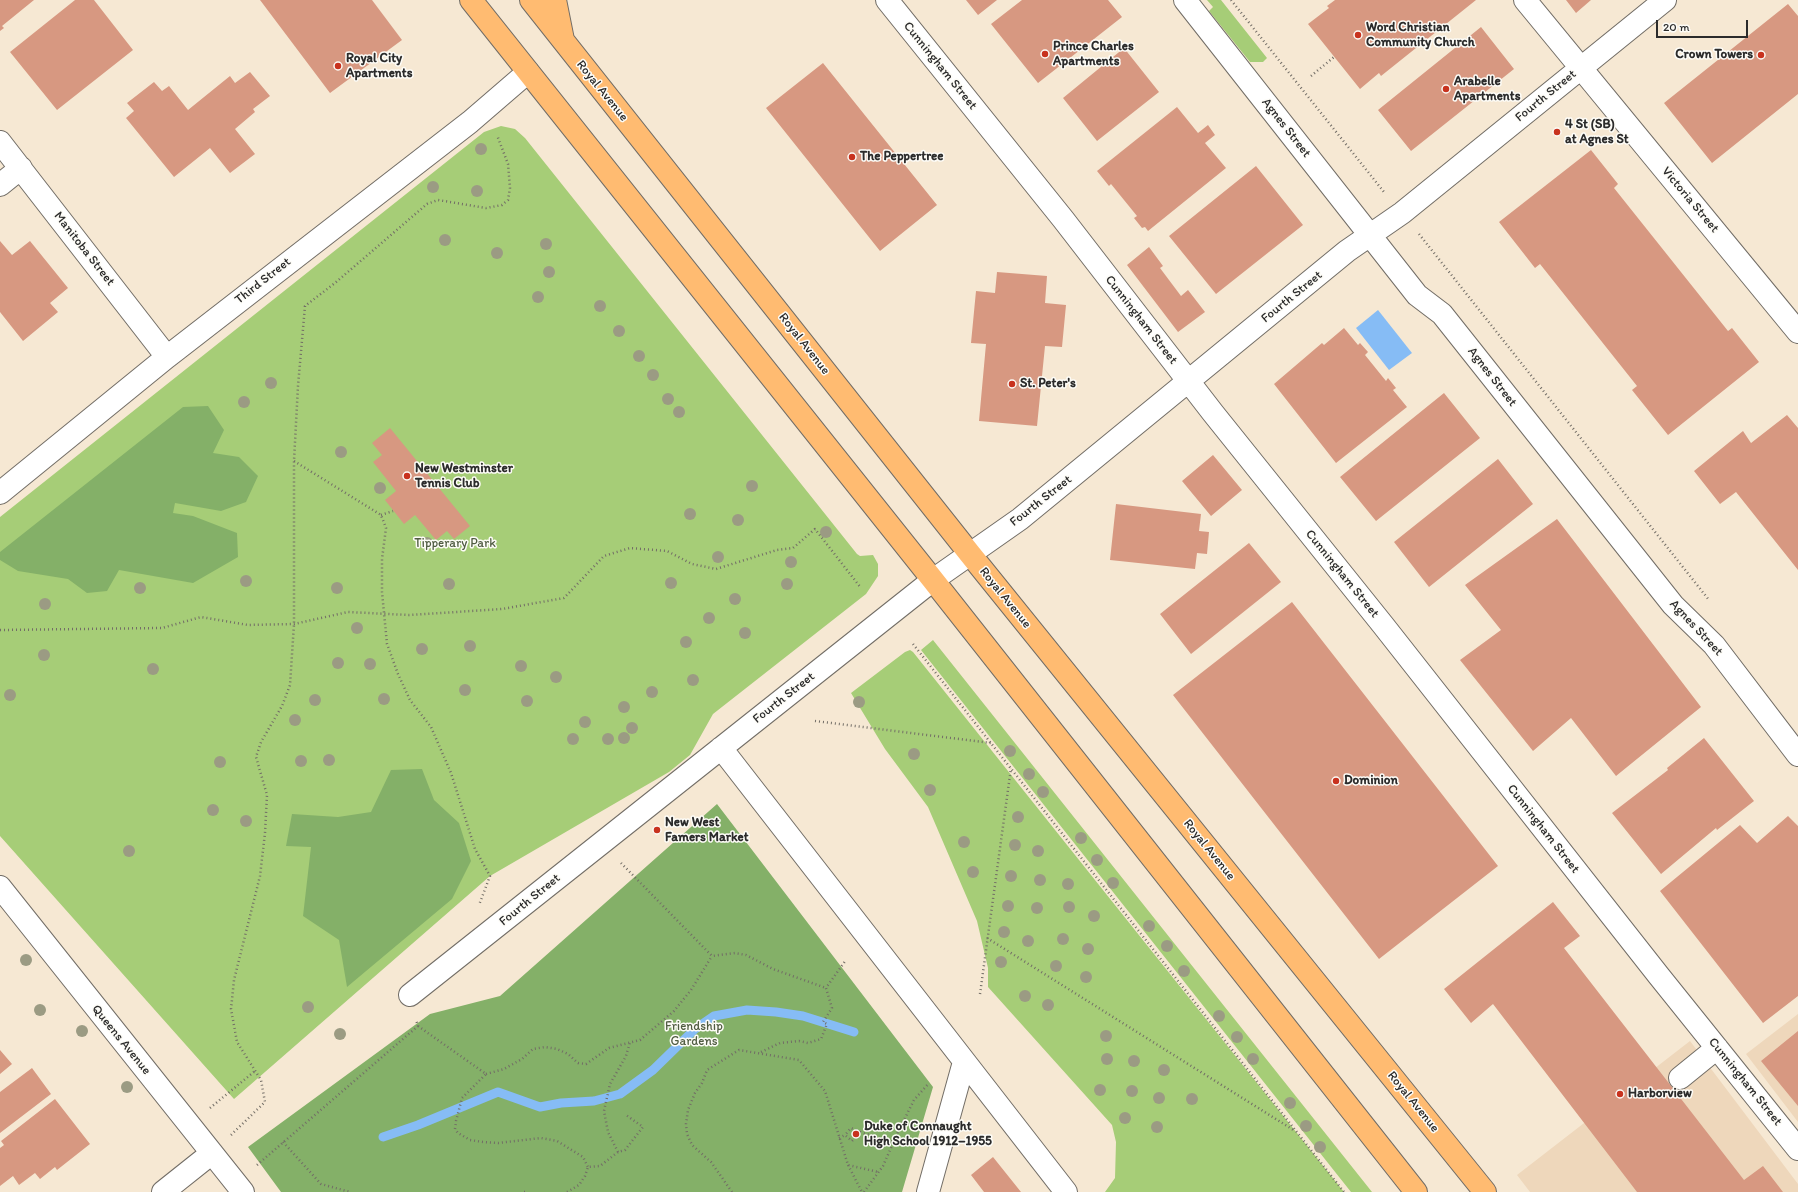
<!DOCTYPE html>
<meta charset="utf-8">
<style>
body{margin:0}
#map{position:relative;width:1798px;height:1192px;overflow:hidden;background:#f6e8d3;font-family:Itim,sans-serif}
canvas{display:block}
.scale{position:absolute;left:1656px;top:20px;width:92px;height:18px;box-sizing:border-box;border:2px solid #2b2b2b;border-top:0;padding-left:5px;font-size:12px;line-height:14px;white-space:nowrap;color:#2b2b2b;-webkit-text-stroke:3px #fdfcf7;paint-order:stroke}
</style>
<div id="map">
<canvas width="1798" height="1192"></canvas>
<div class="scale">20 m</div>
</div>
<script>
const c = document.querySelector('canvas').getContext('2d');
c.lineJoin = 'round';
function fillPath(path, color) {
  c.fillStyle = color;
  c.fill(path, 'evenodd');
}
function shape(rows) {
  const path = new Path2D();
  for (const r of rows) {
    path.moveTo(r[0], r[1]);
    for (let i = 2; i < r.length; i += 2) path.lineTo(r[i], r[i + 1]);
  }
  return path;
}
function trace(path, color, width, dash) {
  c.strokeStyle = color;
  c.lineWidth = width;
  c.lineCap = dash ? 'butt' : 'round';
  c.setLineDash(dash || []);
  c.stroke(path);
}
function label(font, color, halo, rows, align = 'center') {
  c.font = font + ' Itim,sans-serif';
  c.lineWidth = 3;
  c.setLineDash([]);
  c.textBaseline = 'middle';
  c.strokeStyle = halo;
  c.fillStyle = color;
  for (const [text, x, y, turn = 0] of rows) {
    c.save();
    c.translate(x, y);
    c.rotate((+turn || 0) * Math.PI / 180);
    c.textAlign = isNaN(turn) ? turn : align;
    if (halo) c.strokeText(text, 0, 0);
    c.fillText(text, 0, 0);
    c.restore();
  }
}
fillPath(shape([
 [1798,1014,1798,1122,1746,1054],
 [1690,1041,1798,1184,1798,1192,1530,1192,1517,1175]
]), '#eed7bb');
fillPath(shape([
 [1207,0,1221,0,1267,58,1263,62,1250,62,1209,11,1213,7],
 [501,126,515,129,525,138,857,554,860,556,873,555,878,564,878,576,866,594,713,714,690,755,669,772,490,876,234,1099,0,836,0,517,484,132],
 [933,640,1372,1192,1351,1192,921,650],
 [910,650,913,652,1344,1192,1105,1192,1115,1178,1116,1142,1112,1125,988,987,988,968,977,921,928,807,885,749,851,693,905,652]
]), '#a6cd77');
fillPath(shape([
 [208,406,224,430,213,453,239,457,258,476,246,502,221,511,175,503,173,513,193,516,237,533,238,557,193,583,119,570,107,591,87,593,68,579,18,571,0,560,0,552,183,407],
 [422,769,434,800,459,823,471,861,452,899,347,987,339,940,303,916,311,847,286,846,292,814,338,817,371,812,391,770],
 [717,804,933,1087,902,1192,281,1192,248,1147,430,1014,500,996]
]), '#84b068');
fillPath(shape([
 [1378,310,1412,353,1389,370,1356,328]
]), '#86bcf5');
trace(shape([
 [383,1137,418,1125,498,1092,540,1107,561,1103,594,1101,620,1094,653,1070,695,1029,714,1016,747,1010,776,1012,803,1016,854,1032]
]), '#86bcf5', 9);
fillPath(shape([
 [0,0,34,0,2,26,4,28,0,31],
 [75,0,94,0,133,50,57,110,10,52],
 [260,0,372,0,402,40,330,93],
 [966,0,997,0,978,15],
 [1022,0,1108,0,1122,17,1038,83,991,24],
 [1335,0,1476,0,1381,76,1379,73,1360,89,1308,24,1329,8,1327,6],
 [1566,0,1591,0,1576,13],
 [1788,4,1798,16,1798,94,1712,163,1664,103],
 [1481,27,1514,69,1411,151,1378,110],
 [1124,48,1159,92,1097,141,1063,98],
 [823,63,937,205,880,251,766,108],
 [250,72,270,96,253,109,255,112,235,129,255,154,230,173,210,148,174,177,126,118,134,111,127,103,154,82,162,91,169,86,188,110,230,76,235,83],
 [1177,107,1198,133,1208,125,1215,135,1205,143,1226,168,1148,231,1145,227,1142,228,1134,218,1137,216,1111,184,1109,186,1097,171],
 [1591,150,1618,184,1614,188,1728,331,1732,328,1759,362,1668,435,1632,390,1637,386,1540,264,1535,268,1499,222],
 [1256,166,1303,225,1216,294,1169,236],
 [0,241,12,255,30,241,68,288,50,303,58,312,23,341,0,312],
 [1149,247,1163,266,1160,268,1181,296,1188,290,1205,312,1178,332,1127,265],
 [997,272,1047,276,1045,303,1066,305,1062,347,1045,346,1037,426,979,421,986,344,971,343,976,291,995,293],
 [1344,328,1358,345,1360,343,1368,352,1365,355,1386,381,1388,378,1396,388,1393,390,1407,407,1336,463,1274,384,1322,343,1324,345],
 [1444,393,1480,438,1376,521,1340,477],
 [1787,415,1798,428,1798,570,1736,492,1720,504,1694,471,1743,431,1751,443],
 [390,428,470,526,454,539,447,531,436,540,415,515,404,524,385,500,396,491,373,462,382,455,372,443],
 [1213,455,1242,490,1211,516,1182,481],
 [1498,459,1533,504,1429,587,1394,542],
 [1116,504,1201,514,1199,531,1209,532,1207,554,1197,553,1195,569,1110,560],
 [1557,519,1701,707,1616,776,1571,718,1533,751,1460,660,1501,630,1465,585],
 [1249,543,1281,582,1191,654,1160,614],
 [1292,602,1498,866,1379,959,1173,695],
 [1704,738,1754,801,1717,830,1716,828,1661,874,1612,813,1668,770,1667,768],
 [1788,816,1798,826,1798,996,1763,1023,1660,891,1740,825,1757,843],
 [1553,902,1580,936,1564,948,1744,1180,1763,1166,1783,1192,1637,1192,1493,1004,1471,1023,1444,989],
 [1798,1031,1798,1106,1761,1061],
 [0,1050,12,1064,0,1074],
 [32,1068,51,1094,0,1133,0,1092],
 [55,1099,90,1144,57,1170,55,1167,40,1179,35,1173,19,1185,13,1176,0,1186,0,1148,4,1145,1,1141],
 [993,1157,1021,1192,984,1192,971,1175]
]), '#d79881');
const minor = shape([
 [887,0,1063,219,1213,413,1383,625,1659,976,1798,1149],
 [1185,0,1417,295,1442,314,1673,605,1714,645,1798,755],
 [1525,0,1798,332],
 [0,142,167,357],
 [0,185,21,168],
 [0,493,167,357,470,122,528,72],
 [721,748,1066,1192],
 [0,887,243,1192],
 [410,995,933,580,1020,519,1347,251,1402,213,1665,0],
 [1680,1078,1717,1048],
 [163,1192,212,1153],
 [928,1192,964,1062]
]);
const major = shape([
 [471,0,933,580,1416,1192],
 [531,0,970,554,1485,1192],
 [555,0,563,40]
]);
trace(minor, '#726d66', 24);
trace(major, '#726d66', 24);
trace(shape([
 [1231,0,1384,192],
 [1311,76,1334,57],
 [1419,234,1709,600],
 [294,461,381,515,386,528,382,559,382,592,387,644,398,674,410,700,431,727,451,773,475,849,490,876,479,905],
 [381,515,393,511],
 [0,630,162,628,201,617,248,625,294,624,348,612,409,615,502,609,564,598,604,556,630,548,667,551,692,564,716,569,777,550,793,548,815,529,861,588],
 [913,644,1344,1192],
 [815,721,991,743],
 [621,863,712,956,735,953,746,955,773,969,826,988],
 [987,938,1295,1131],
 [980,994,1011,768],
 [418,1026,486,1074,462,1098,456,1121,455,1129,458,1133,470,1140,483,1142,498,1143,541,1138,557,1141,583,1157,588,1167],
 [761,1052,780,1043,799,1041,808,1043,821,1039,827,1024,823,1022,832,1008,826,988,846,960],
 [486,1074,504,1069,522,1059,533,1049,545,1047,557,1049,568,1054,578,1063,586,1064,609,1048,640,1040,674,1011,691,990,712,956],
 [210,1108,255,1071],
 [860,1132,893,1142],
 [231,1135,265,1102,261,1080,237,1042,231,1009,234,980,260,876,265,833,267,795,256,757,261,742,282,706,290,685,294,624,294,461,298,386,305,306,335,283,427,204,438,200,486,208,502,205,508,200,510,188,508,164,497,135],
 [839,1138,845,1135,852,1141,860,1132,851,1128,845,1135],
 [283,1142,321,1184,350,1192],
 [618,1152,608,1132,604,1111,610,1084,626,1056,630,1042],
 [257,1165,418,1026,416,1020],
 [848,1165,862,1192],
 [524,1192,526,1192],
 [567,1192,579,1185,585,1176,588,1167,600,1166,618,1152,625,1150,643,1127,626,1115],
 [732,1192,711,1162,692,1145,687,1134,686,1124,688,1110,695,1093,702,1083,707,1070,739,1050,799,1060,825,1091,848,1165,878,1172],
 [864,1192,883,1166,898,1132,914,1100,929,1083]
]), '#726d66', 2.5, [1, 3]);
trace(minor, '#fff', 22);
trace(major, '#ffbb71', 22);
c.fillStyle = '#9b9b83';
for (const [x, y] of [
 [481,149],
 [433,187],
 [477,191],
 [445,240],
 [546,244],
 [497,253],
 [549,272],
 [538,297],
 [600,306],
 [619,331],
 [639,356],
 [653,375],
 [271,383],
 [668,399],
 [244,402],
 [679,412],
 [341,452],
 [752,486],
 [380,488],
 [690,514],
 [738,520],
 [826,532],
 [427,543],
 [718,557],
 [791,562],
 [246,581],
 [671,583],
 [449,584],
 [787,584],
 [140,588],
 [337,588],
 [735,599],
 [45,604],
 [709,618],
 [357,628],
 [745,633],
 [686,642],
 [470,646],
 [422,649],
 [44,655],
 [338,663],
 [370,664],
 [521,666],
 [153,669],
 [556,677],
 [693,680],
 [465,690],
 [652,692],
 [10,695],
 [384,699],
 [315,700],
 [527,701],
 [859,702],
 [624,707],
 [295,720],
 [585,722],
 [632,728],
 [624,738],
 [573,739],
 [608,739],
 [1010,751],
 [914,754],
 [329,760],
 [301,761],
 [220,762],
 [1029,774],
 [930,790],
 [1043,792],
 [213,810],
 [1018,817],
 [246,821],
 [1081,838],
 [964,842],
 [1015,845],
 [129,851],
 [1038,851],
 [1097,860],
 [973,872],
 [1011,876],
 [1040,880],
 [1113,883],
 [1068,884],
 [1008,906],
 [1069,907],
 [1037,908],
 [1094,916],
 [1149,926],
 [1004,932],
 [1063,939],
 [1028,941],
 [1167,946],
 [1088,949],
 [26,960],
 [1001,962],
 [1056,966],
 [1184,971],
 [1086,977],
 [1025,996],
 [1048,1005],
 [308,1007],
 [40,1010],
 [1219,1016],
 [82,1031],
 [340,1034],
 [1106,1036],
 [1237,1037],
 [1107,1059],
 [1253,1059],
 [1134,1061],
 [1164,1070],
 [127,1087],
 [1100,1090],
 [1132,1091],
 [1159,1098],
 [1192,1099],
 [1290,1103],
 [1125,1118],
 [1306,1126],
 [1157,1127],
 [1320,1147]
]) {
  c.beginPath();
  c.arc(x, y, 6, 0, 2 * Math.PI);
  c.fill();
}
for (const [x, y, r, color] of [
 [1358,35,4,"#c8321e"],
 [1045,54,4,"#c8321e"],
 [1761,55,4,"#c8321e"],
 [338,66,4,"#c8321e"],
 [1446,89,4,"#c8321e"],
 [1557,132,4,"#c8321e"],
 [852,157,4,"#c8321e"],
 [1012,384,4,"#c8321e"],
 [407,476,4,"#c8321e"],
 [1336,781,4,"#c8321e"],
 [657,830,4,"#c8321e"],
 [1620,1094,4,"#c8321e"],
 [856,1134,4,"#c8321e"]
]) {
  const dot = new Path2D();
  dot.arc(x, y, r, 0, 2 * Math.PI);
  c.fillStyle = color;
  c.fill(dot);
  trace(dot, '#fdfcf7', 1.5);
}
label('bold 13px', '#2b2b2b', '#fdfcf7', [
 ["Word Christian",1366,28],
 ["Community Church",1366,43],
 ["Prince Charles",1053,47],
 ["Apartments",1053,62],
 ["Crown Towers",1753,55,"right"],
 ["Royal City",346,59],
 ["Apartments",346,74],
 ["Arabelle",1454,82],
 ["Apartments",1454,97],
 ["4 St (SB)",1565,125],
 ["at Agnes St",1565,140],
 ["The Peppertree",860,157],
 ["St. Peter's",1020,384],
 ["New Westminster",415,469],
 ["Tennis Club",415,484],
 ["Dominion",1344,781],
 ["New West",665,823],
 ["Famers Market",665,838],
 ["Harborview",1628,1094],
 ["Duke of Connaught",864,1127],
 ["High School 1912–1955",864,1142]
], 'left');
label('13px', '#2b2b2b', '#fdfcf7', [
 ["Cunningham Street",940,66,51],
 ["Royal Avenue",602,91,51],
 ["Fourth Street",1546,96,-39],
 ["Agnes Street",1286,128,52],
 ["Victoria Street",1690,200,50],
 ["Manitoba Street",84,249,52],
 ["Third Street",263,281,-38],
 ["Fourth Street",1292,297,-39],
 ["Cunningham Street",1141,320,52],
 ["Royal Avenue",804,344,52],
 ["Agnes Street",1492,377,52],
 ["Fourth Street",1041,501,-38],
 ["Cunningham Street",1342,574,51],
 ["Royal Avenue",1005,598,51],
 ["Agnes Street",1696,628,47],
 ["Fourth Street",784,698,-38],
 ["Cunningham Street",1543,829,52],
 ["Royal Avenue",1209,850,51],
 ["Fourth Street",530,900,-39],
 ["Queens Avenue",121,1040,51],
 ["Cunningham Street",1745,1082,51],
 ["Royal Avenue",1413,1102,51]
]);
label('13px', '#505c42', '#fdfcf7', [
 ["Tipperary Park",455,544],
 ["Friendship",694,1027],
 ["Gardens",694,1042]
]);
</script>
